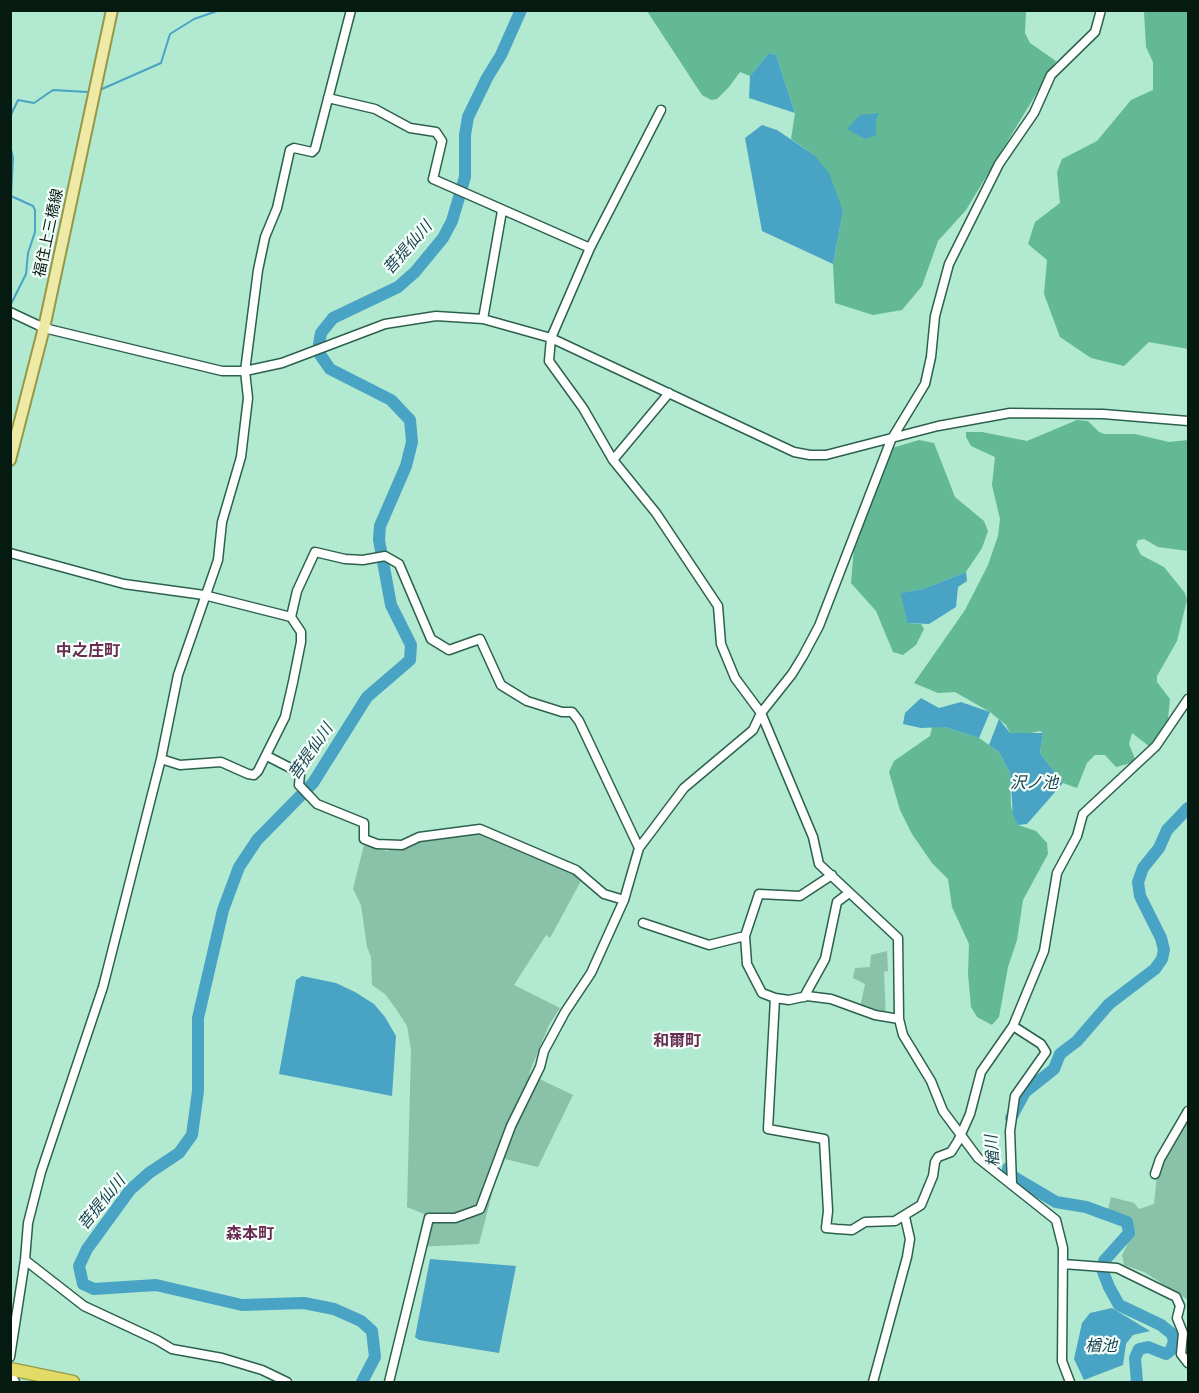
<!DOCTYPE html>
<meta charset="utf-8">
<style>
body{margin:0}
#map{position:relative;width:1199px;height:1393px;overflow:hidden;background:#b2e9d1;font-family:"PT Sans",sans-serif}
canvas{display:block}
.frame{position:absolute;inset:0;border:12px solid #051b12;pointer-events:none}
</style>
<div id="map">
<canvas width="1199" height="1393"></canvas>
<div class="frame"></div>
</div>
<script>
const c = document.querySelector('canvas').getContext('2d');
c.lineJoin = 'round';
function fillPath(path, color) {
  c.fillStyle = color;
  c.fill(path, 'evenodd');
}
function shape(rows) {
  const path = new Path2D();
  for (const r of rows) {
    path.moveTo(r[0], r[1]);
    for (let i = 2; i < r.length; i += 2) path.lineTo(r[i], r[i + 1]);
  }
  return path;
}
function trace(path, color, width, dash) {
  c.strokeStyle = color;
  c.lineWidth = width;
  c.lineCap = dash ? 'butt' : 'round';
  c.setLineDash(dash || []);
  c.stroke(path);
}
function label(font, color, halo, rows, align = 'center') {
  c.font = font + ' "PT Sans","Noto Sans JP",sans-serif';
  c.lineWidth = 4.5;
  c.setLineDash([]);
  c.textBaseline = 'middle';
  c.strokeStyle = halo;
  c.fillStyle = color;
  for (const [text, x, y, turn = 0] of rows) {
    c.save();
    c.translate(x, y);
    c.rotate((+turn || 0) * Math.PI / 180);
    c.textAlign = isNaN(turn) ? turn : align;
    if (halo) c.strokeText(text, 0, 0);
    c.fillText(text, 0, 0);
    c.restore();
  }
}
fillPath(shape([
 [474,832,572,873,581,881,550,938,546,935,514,985,560,1008,549,1025,529,1074,573,1095,538,1167,505,1159,494,1186,479,1244,416,1247,424,1214,407,1207,411,1050,407,1026,396,1009,385,994,372,985,371,957,367,947,361,905,353,889,364,845,387,851,402,845],
 [887,951,888,971,884,972,886,1017,860,1008,865,984,853,978,855,968,870,967,871,955],
 [1188,1113,1188,1300,1144,1272,1124,1265,1122,1255,1134,1232,1128,1216,1108,1210,1111,1197,1134,1203,1139,1209,1154,1204,1157,1174]
]), '#8ac1a9');
fillPath(shape([
 [647,11,1026,11,1025,33,1030,43,1056,61,966,210,938,241,922,286,902,310,873,315,835,303,833,264,843,211,814,155,791,139,795,113,776,55,769,53,750,76,740,72,729,87,717,99,711,100,702,95],
 [1144,11,1188,11,1188,349,1149,342,1124,366,1091,358,1060,337,1044,294,1047,260,1028,244,1035,222,1060,203,1057,172,1062,159,1097,141,1131,100,1153,90,1153,62,1146,47],
 [1077,420,1088,421,1099,432,1104,434,1135,434,1169,442,1188,440,1188,551,1158,547,1144,539,1138,540,1136,545,1141,555,1164,567,1185,593,1187,600,1177,641,1157,676,1157,682,1170,699,1168,719,1150,747,1132,733,1129,744,1135,759,1131,763,1116,767,1105,755,1095,755,1087,763,1077,788,1063,783,1040,753,1043,733,1040,731,1021,735,1010,733,1006,725,990,712,955,692,938,693,914,683,965,610,988,565,998,536,1000,519,992,485,995,457,971,446,966,437,966,432,982,432,1027,441],
 [919,440,934,443,955,497,984,521,988,531,982,548,966,572,923,589,902,593,907,623,921,624,924,629,916,645,903,655,893,652,876,611,851,583,854,547,892,448],
 [932,727,945,727,979,738,999,752,1010,773,1011,806,1018,825,1036,831,1047,843,1048,854,1023,900,1017,940,1008,967,999,1017,992,1025,977,1017,971,1007,968,974,969,944,952,907,948,879,932,863,912,834,900,810,889,772,894,761,930,736]
]), '#63b896');
fillPath(shape([
 [769,53,776,55,795,113,749,98,750,76],
 [879,113,876,120,876,135,865,139,847,129,860,115],
 [762,125,777,130,814,155,829,173,843,211,833,264,762,231,745,138],
 [966,572,967,581,958,587,956,607,929,624,907,623,901,593,923,589],
 [921,698,939,708,961,702,990,712,979,738,945,727,921,728,903,724,905,713],
 [999,719,1010,733,1043,733,1040,753,1063,783,1027,824,1018,825,1013,815,1010,773,999,752,989,745],
 [302,976,336,983,355,992,374,1004,385,1017,396,1036,392,1096,279,1074,296,980],
 [430,1259,516,1266,499,1353,419,1340,415,1337],
 [1112,1308,1150,1331,1133,1335,1126,1344,1123,1365,1084,1380,1074,1359,1082,1323,1090,1313]
]), '#49a3c4');
trace(shape([
 [102,89,161,63,170,34,194,19,220,10],
 [10,117,18,100,34,103,53,90,87,92],
 [10,145,13,158,11,196,33,206,35,210,35,232,28,253,26,274,10,306]
]), '#49a3c4', 2);
trace(shape([
 [1011,1118,1025,1092,1054,1069,1060,1054,1077,1041,1109,1004,1155,969,1162,959,1164,950,1161,938,1140,896,1138,882,1143,868,1159,848,1167,830,1188,808],
 [1008,1168,1008,1172,1017,1179,1056,1202,1086,1207,1127,1222,1129,1233,1104,1261,1102,1269,1109,1287,1119,1305,1161,1325,1172,1334,1174,1341,1171,1350,1166,1354,1148,1347,1139,1349,1135,1358,1137,1382],
 [362,1382,375,1357,372,1331,361,1321,334,1309,304,1303,242,1305,156,1285,94,1289,83,1284,79,1266,87,1249,130,1190,149,1173,179,1153,192,1135,198,1091,198,1018,223,910,239,867,257,840,313,783,367,697,410,660,411,645,391,605,379,540,380,526,406,466,412,442,410,420,391,400,330,369,319,353,319,344,321,333,333,318,398,287,415,272,443,238,452,221,465,177,465,135,468,117,487,78,501,55,521,10]
]), '#49a3c4', 12);
const minor = shape([
 [328,98,375,109,410,128,436,132,442,141,433,179,590,248],
 [661,110,590,248,551,338,549,361,583,408,613,460,656,513,718,606,721,644,735,678,761,713,813,837,819,864,898,938,899,1019,903,1035,931,1081,943,1111,978,1158,1056,1220,1063,1248,1062,1361,1070,1382],
 [10,312,44,328,222,371,245,371,282,363,385,324,436,316,483,319,551,338,794,452,810,455,826,455,938,426,1010,413,1103,414,1188,421],
 [483,319,502,211],
 [613,460,669,393],
 [10,553,124,584,204,595,291,617,301,632,301,642,293,682,285,717,258,771,254,775,248,774,221,762,180,765,161,759],
 [291,617,297,591,315,552,345,559,363,560,385,556,399,564,431,639,449,650,480,639,501,685,527,701,562,712,572,712,579,721,639,848],
 [267,756,300,773,299,785,317,804,364,823,364,839,377,844,402,845,419,837,480,829,576,870,604,894,624,900],
 [832,875,800,896,759,894,745,936,747,964,762,993,775,998,789,1000,807,996,831,999,875,1015,899,1019],
 [643,923,709,945,745,936],
 [804,997,825,959,837,902,849,893],
 [775,998,768,1129,824,1139,828,1211,826,1228,837,1229,852,1230,865,1222,895,1221,921,1205,933,1176,935,1162,938,1157,951,1152,958,1141,970,1114,981,1072,1013,1026],
 [1155,1174,1160,1159,1188,1111],
 [1012,1184,1010,1131,1015,1096,1046,1052,1041,1044,1013,1026,1044,951,1057,873,1077,836,1083,814,1156,746,1188,699],
 [25,1260,84,1306,157,1340,172,1349,222,1358,262,1370,287,1382],
 [1063,1264,1117,1268,1176,1297,1180,1306,1177,1318,1183,1333,1181,1354,1188,1363],
 [10,1357,25,1260,28,1223,41,1172,103,987,161,759,178,675,218,560,222,522,241,457,248,398,245,371,258,270,265,237,277,208,290,150,294,148,312,152,315,149,351,10],
 [10,1373,15,1382],
 [389,1382,429,1218,455,1218,480,1209,511,1126,540,1067,544,1051,565,1012,591,973,624,900,639,848,684,788,753,730,761,713,792,674,803,656,819,626,891,440,925,384,931,357,935,316,949,264,999,164,1034,113,1051,75,1095,32,1101,10],
 [873,1382,907,1257,910,1239,905,1217]
]);
const major = shape([
 [10,460,44,328,112,10]
]);
const highway = shape([
 [10,1369,73,1382]
]);
trace(minor, '#2d614c', 11);
trace(major, '#959849', 14);
trace(highway, '#959849', 15);
trace(minor, '#fff', 8);
trace(major, '#eee9a4', 10);
trace(highway, '#e2db67', 12);
label('15px', '#051b12', '#f4fffa', [
 ["福住上三橋線",49,233,-78]
]);
label('italic 16px', '#183f4e', '#f4fffa', [
 ["菩提仙川",408,248,-49],
 ["菩提仙川",311,752,-55],
 ["沢ノ池",1034,783],
 ["楢川",993,1151,-94],
 ["菩提仙川",102,1203,-51],
 ["楢池",1101,1346]
]);
label('bold 16px', '#6a2c51', '#f4fffa', [
 ["中之庄町",88,651],
 ["和爾町",677,1041],
 ["森本町",250,1234]
]);
</script>
